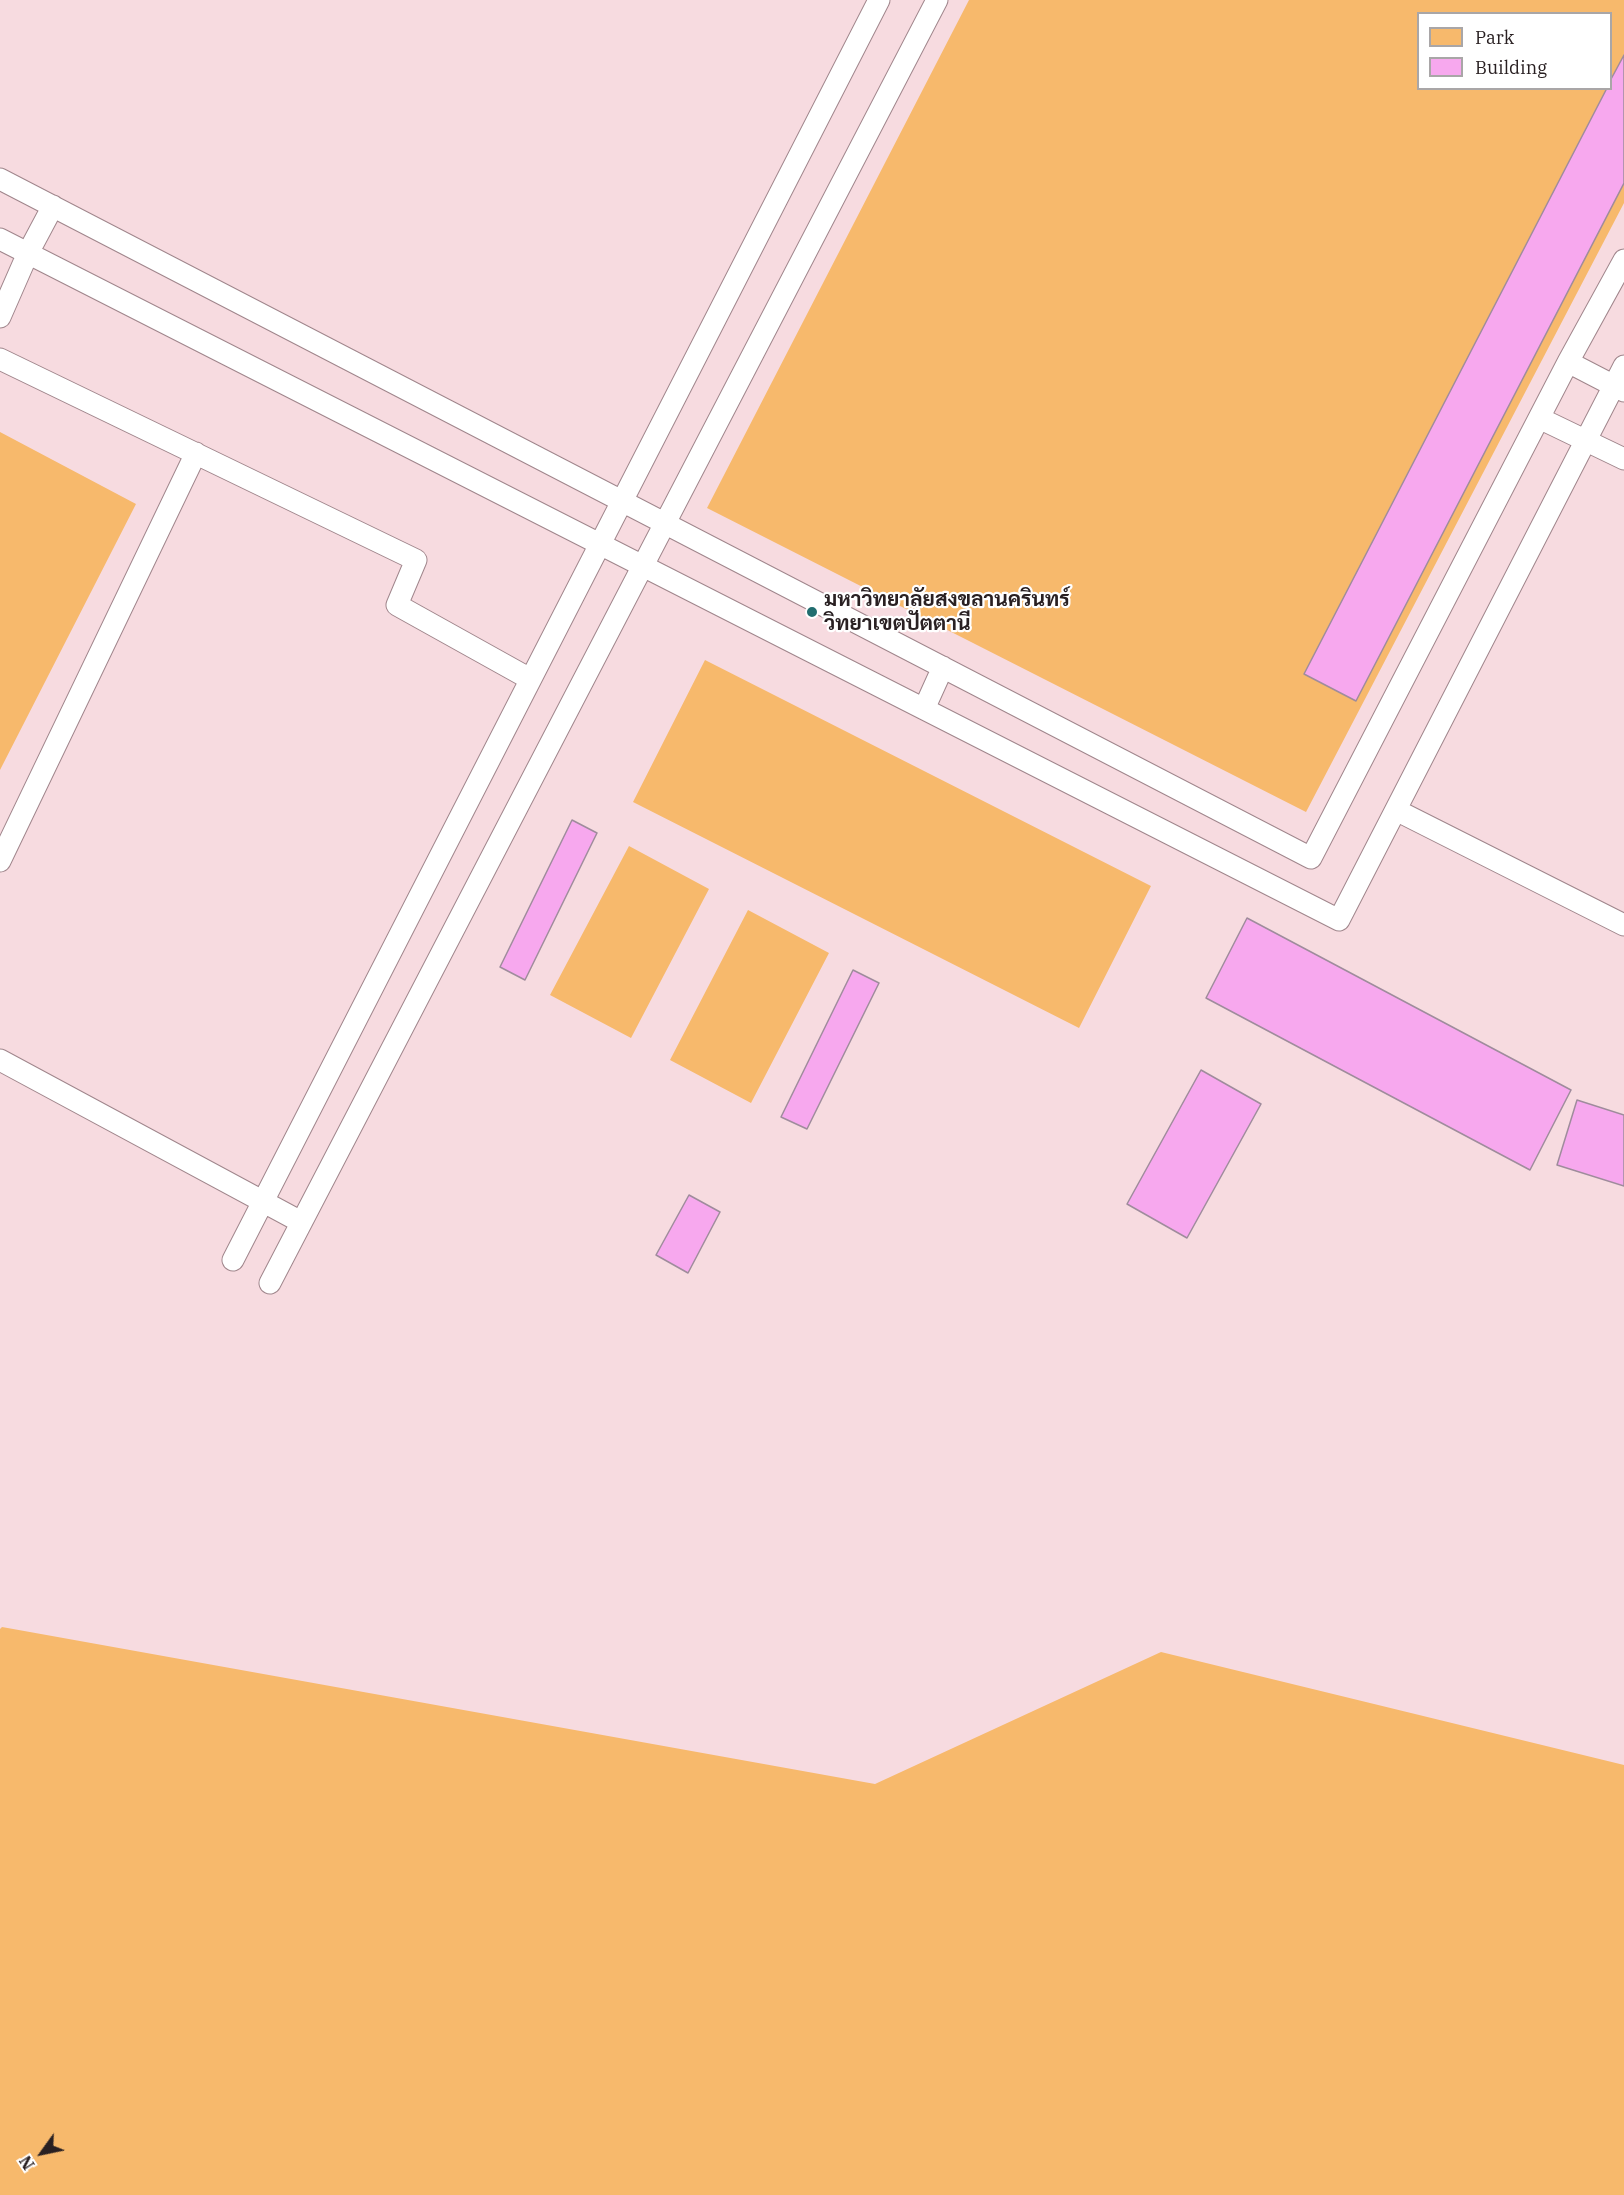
<!DOCTYPE html>
<meta charset="utf-8">
<style>
body{margin:0}
#map{position:relative;width:1624px;height:2195px;overflow:hidden;background:#f7dbe0;font-family:"IBM Plex Serif",serif}
canvas{display:block}
.legend{position:absolute;left:1417px;top:12px;width:195px;height:78px;box-sizing:border-box;background:#fff;border:2px solid #a9a6a7;margin:0;padding:8px 10px;list-style:none;font-size:18px;color:#292022}
.legend li{display:flex;align-items:center;gap:12px;height:30px}
.legend b{width:30px;border:2px solid #a9a6a7}
.north{position:absolute;left:12px;top:2123px;width:60px;height:60px;-webkit-text-stroke:4px #fff;paint-order:stroke;rotate:237deg;font-size:16px;font-weight:700;line-height:24px;text-align:center;color:#292022}
.north::after{content:'';display:block;margin:auto;width:21px;height:27px;background:#292022;clip-path:polygon(50% 0,100% 100%,50% 72%,0 100%)}
</style>
<div id="map">
<canvas width="1624" height="2195"></canvas>
<ul class="legend">
<li><b style="height:16px;background:#f7b96c"></b>Park</li>
<li><b style="height:16px;background:#f7a8ee"></b>Building</li>
</ul>
<div class="north">N</div>
</div>
<script>
const c = document.querySelector('canvas').getContext('2d');
c.lineJoin = 'round';
function fillPath(path, color) {
  c.fillStyle = color;
  c.fill(path, 'evenodd');
}
function shape(rows) {
  const path = new Path2D();
  for (const r of rows) {
    path.moveTo(r[0], r[1]);
    for (let i = 2; i < r.length; i += 2) path.lineTo(r[i], r[i + 1]);
  }
  return path;
}
function trace(path, color, width, dash) {
  c.strokeStyle = color;
  c.lineWidth = width;
  c.lineCap = dash ? 'butt' : 'round';
  c.setLineDash(dash || []);
  c.stroke(path);
}
function label(font, color, halo, rows, align = 'center') {
  c.font = font + ' "IBM Plex Serif",Sarabun,serif';
  c.lineWidth = 4.5;
  c.setLineDash([]);
  c.textBaseline = 'middle';
  c.strokeStyle = halo;
  c.fillStyle = color;
  for (const [text, x, y, turn = 0] of rows) {
    c.save();
    c.translate(x, y);
    c.rotate((+turn || 0) * Math.PI / 180);
    c.textAlign = isNaN(turn) ? turn : align;
    if (halo) c.strokeText(text, 0, 0);
    c.fillText(text, 0, 0);
    c.restore();
  }
}
fillPath(shape([
 [969,0,1624,0,1624,203,1306,812,707,508],
 [1418,14,1610,14,1610,88,1418,88],
 [0,432,136,504,0,770],
 [705,660,1151,886,1079,1028,633,802],
 [629,846,709,889,631,1038,550,995],
 [748,910,829,953,751,1103,670,1060],
 [2,1627,875,1784,1161,1652,1624,1765,1624,2195,0,2195,0,1629]
]), '#f7b96c');
const building = shape([
 [1624,55,1624,183,1356,701,1304,674,1607,88,1610,88,1610,81,1624,55],
 [572,820,597,833,525,980,500,967,572,820],
 [1247,918,1571,1090,1530,1170,1206,998,1247,918],
 [853,970,879,983,807,1129,781,1117,853,970],
 [1201,1070,1261,1104,1187,1238,1127,1204,1201,1070],
 [1577,1100,1624,1115,1624,1186,1557,1165,1577,1100],
 [689,1195,720,1212,688,1273,656,1255,689,1195]
]);
fillPath(building, '#f7a8ee');
trace(building, '#9f8c9c', 1.5);
const service = shape([
 [0,179,1311,858,1568,362,1624,260],
 [0,239,1339,920,1624,366],
 [0,317,28,253,53,206],
 [0,359,416,560,397,605,530,679],
 [1568,362,1624,391],
 [1539,418,1624,459],
 [924,709,943,667],
 [1396,810,1624,925],
 [0,861,196,453],
 [0,1060,301,1222],
 [233,1260,879,0],
 [270,1283,937,0]
]);
trace(service, '#a0868c', 23);
trace(service, '#fff', 21);
for (const [x, y, r, color] of [
 [812,612,6,"#216d6f"]
]) {
  const dot = new Path2D();
  dot.arc(x, y, r, 0, 2 * Math.PI);
  c.fillStyle = color;
  c.fill(dot);
  trace(dot, '#fff', 2);
}
label('bold 21px', '#292022', '#fff', [
 ["มหาวิทยาลัยสงขลานครินทร์",824,600],
 ["วิทยาเขตปัตตานี",824,624]
], 'left');
</script>
